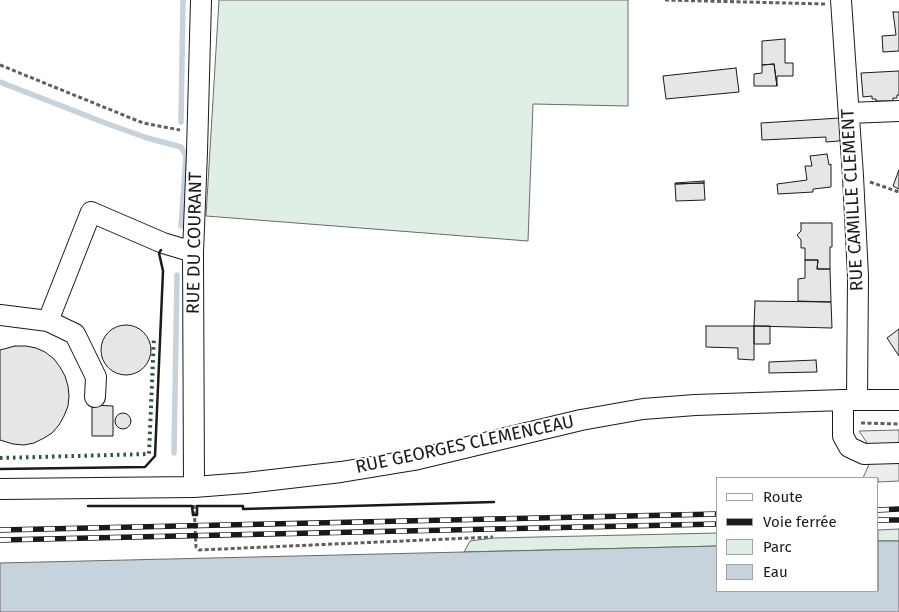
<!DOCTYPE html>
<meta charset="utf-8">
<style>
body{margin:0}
#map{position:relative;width:899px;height:612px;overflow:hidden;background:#fff;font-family:"Fira Sans",sans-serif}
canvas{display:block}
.legend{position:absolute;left:716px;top:477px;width:162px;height:115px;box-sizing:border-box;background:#fff;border:1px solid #a3a3a3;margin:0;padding:6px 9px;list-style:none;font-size:15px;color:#1a1a1a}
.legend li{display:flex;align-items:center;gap:10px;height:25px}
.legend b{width:25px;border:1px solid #a3a3a3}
</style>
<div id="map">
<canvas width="899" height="612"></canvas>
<ul class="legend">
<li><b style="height:6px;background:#fff"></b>Route</li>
<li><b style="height:6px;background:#1a1a1a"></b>Voie ferrée</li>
<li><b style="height:14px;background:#e0efe3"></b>Parc</li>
<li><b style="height:14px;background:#c6d2dc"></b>Eau</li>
</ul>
</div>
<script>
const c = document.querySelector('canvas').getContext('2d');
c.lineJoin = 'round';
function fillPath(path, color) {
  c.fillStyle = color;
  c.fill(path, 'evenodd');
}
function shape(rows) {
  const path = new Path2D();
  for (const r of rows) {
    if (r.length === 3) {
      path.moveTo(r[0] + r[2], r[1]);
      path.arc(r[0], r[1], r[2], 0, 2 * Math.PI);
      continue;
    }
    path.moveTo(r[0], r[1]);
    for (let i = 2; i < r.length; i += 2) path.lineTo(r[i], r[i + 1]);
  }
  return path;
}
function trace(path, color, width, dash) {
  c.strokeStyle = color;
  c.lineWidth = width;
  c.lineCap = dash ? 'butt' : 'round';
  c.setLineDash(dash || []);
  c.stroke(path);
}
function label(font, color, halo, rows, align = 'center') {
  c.font = font + ' "Fira Sans",sans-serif';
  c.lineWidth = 4;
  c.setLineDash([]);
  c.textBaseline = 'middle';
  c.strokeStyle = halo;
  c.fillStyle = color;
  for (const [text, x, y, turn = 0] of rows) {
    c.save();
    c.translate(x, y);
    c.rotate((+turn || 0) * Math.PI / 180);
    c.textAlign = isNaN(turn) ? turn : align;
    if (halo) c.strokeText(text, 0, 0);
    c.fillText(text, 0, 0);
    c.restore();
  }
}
const green = shape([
 [219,0,628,0,628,106,533,104,528,241,206,216,219,0],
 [899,529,899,541,878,541,878,530,899,529],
 [718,533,718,546,464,552,470,541,493,538,718,533]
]);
fillPath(green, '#e0efe3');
trace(green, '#6a6a6a', 1);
const parking = shape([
 [899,430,899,481,878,482,878,478,863,478,874,453,859,431,899,430]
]);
fillPath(parking, '#ededed');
trace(parking, '#6a6a6a', 1);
const water = shape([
 [878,541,899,541,899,612,0,612,0,563,718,546,718,591,878,591,878,541]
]);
fillPath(water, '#c6d2dc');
trace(water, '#6a6a6a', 1);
trace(shape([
 [0,82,108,124,147,138,181,147,186,156,181,226],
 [181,122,183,0],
 [174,453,177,275]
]), '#c6d2dc', 5.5);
const building = shape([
 [893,12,899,12,899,51,883,52,882,36,896,35,893,12],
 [785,39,785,63,793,63,793,76,777,76,777,86,774,64,762,65,762,41,785,39],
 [774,64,777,86,754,86,754,74,762,73,762,65,774,64],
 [736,68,739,92,666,99,663,76,736,68],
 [899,71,899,95,897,95,897,98,893,98,893,101,876,101,876,99,872,99,872,96,863,97,861,73,899,71],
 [840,118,842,136,839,141,826,142,826,137,762,140,761,123,840,118],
 [827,154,829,165,831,164,831,187,813,189,813,192,778,194,777,184,807,180,805,166,812,166,810,156,827,154],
 [899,170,899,189,893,186,899,170],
 [704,181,704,183,675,184,675,183,704,181],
 [704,183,705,200,676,201,675,184,704,183],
 [801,223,832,223,832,247,830,247,830,269,817,269,818,260,805,260,805,248,801,248,801,240,797,235,801,231,801,223],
 [805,260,818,260,817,269,830,269,831,302,798,301,798,279,805,278,805,260],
 [755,301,831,302,832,328,754,326,755,301],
 [126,350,25],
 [706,326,754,326,754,360,738,359,738,348,706,347,706,326],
 [754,326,770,326,770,344,754,344,754,326],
 [899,329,899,356,887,338,899,329],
 [15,346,26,346,36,348,45,352,54,359,60,367,65,376,68,386,69,396,68,406,64,416,59,425,52,433,44,438,34,443,24,445,13,444,0,440,0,350,15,346],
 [816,360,817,372,769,373,769,362,816,360],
 [92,405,113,406,113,436,92,436,92,405],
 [123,421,8]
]);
fillPath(building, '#e6e6e6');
trace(building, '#1a1a1a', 1);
const minor = shape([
 [841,0,853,176,858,276,857,400],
 [849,113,899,111],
 [0,315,48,321,75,334,96,377,95,397],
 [48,321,91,212,163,243,193,252],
 [843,400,843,436,849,447,864,454,899,453],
 [194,487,193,252,197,152,201,0],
 [0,489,194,487,246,483,341,472,414,460,581,420,643,409,695,405,843,400,899,400]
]);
trace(minor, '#1a1a1a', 22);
trace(shape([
 [665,0,825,4],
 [0,65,143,123,180,130],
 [870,182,899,192],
 [861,423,899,424],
 [194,505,196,547,199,550,493,537]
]), '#5f5f5f', 3, [4, 2.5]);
trace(minor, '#fff', 20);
const rail = shape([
 [878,510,899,509],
 [878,520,899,520],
 [0,530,718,514],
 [0,540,718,524]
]);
trace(rail, '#1a1a1a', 5.5);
trace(rail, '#fff', 4, [11]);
trace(shape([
 [0,458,149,454,154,337]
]), '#2b5a34', 4, [2.5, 4]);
trace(shape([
 [0,469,145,467,155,456,163,271,159,253,161,250],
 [88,506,192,506,193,515,197,515,197,506,243,506,243,509,494,502]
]), '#1a1a1a', 2.5);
label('18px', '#1a1a1a', '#fff', [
 ["RUE CAMILLE CLEMENT",853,200,-93],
 ["RUE DU COURANT",195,243,-89],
 ["RUE GEORGES CLEMENCEAU",465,445,-12]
]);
</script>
